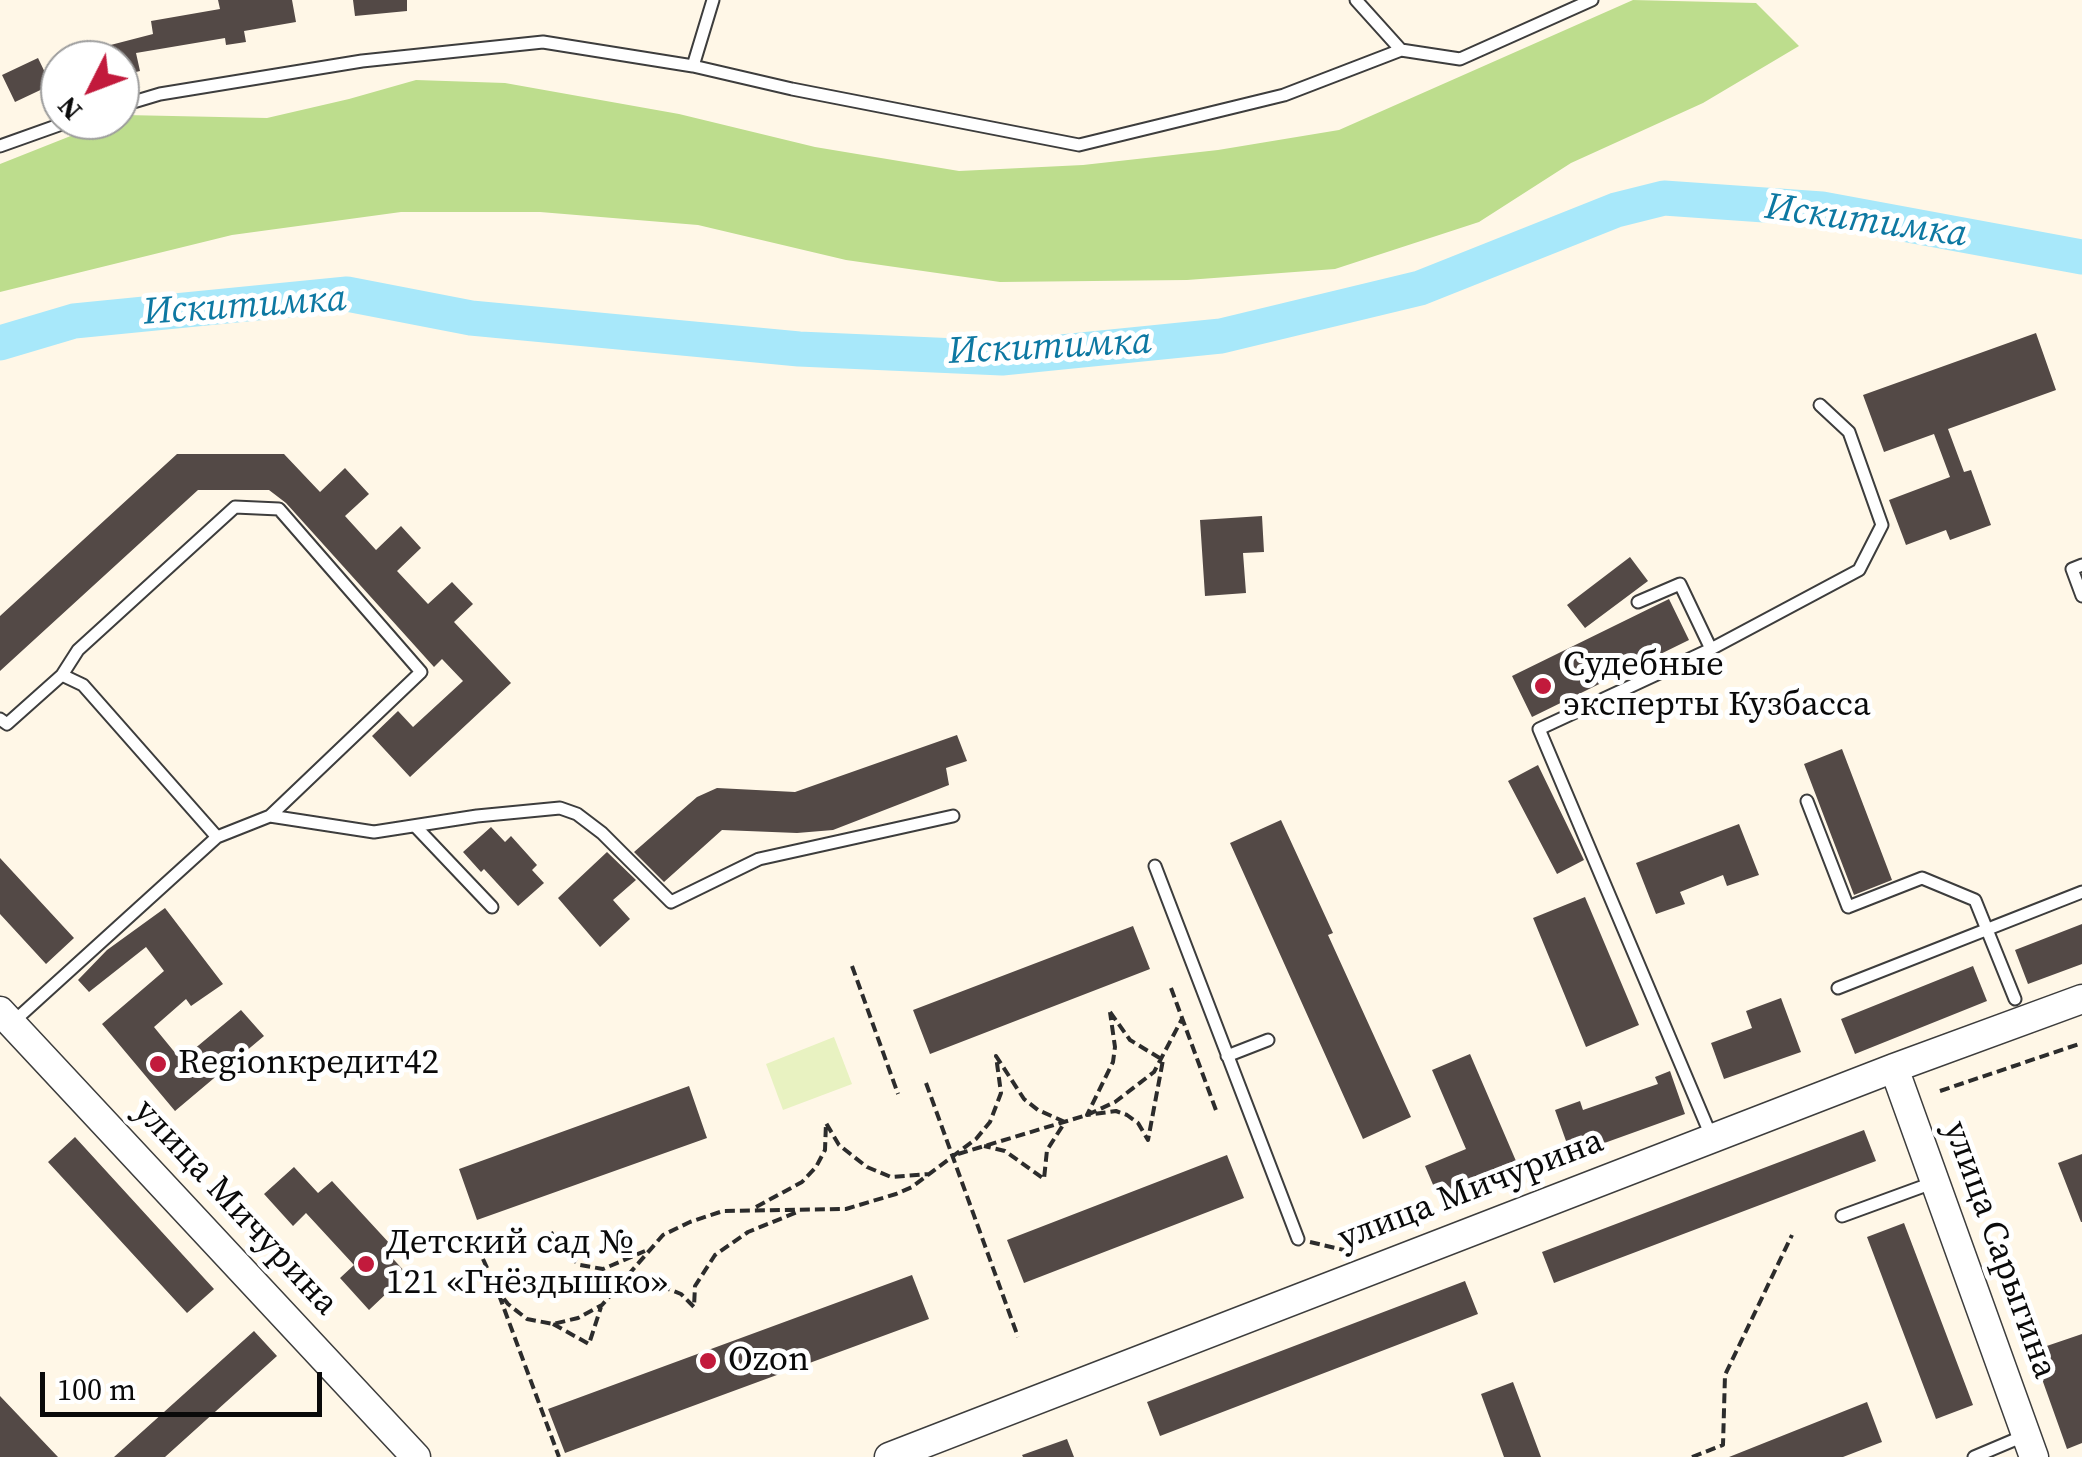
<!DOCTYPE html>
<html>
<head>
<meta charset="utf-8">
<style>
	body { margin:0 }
	#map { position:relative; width:2082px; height:1457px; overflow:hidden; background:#fff7e7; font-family:"Source Serif 4",serif }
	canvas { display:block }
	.north { position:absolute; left:40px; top:40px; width:100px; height:100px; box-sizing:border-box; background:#fff; border:2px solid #9d9d9d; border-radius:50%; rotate:228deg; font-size:28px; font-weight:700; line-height:40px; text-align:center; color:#0a0a0a }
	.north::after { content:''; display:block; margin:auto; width:35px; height:45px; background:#c21a3c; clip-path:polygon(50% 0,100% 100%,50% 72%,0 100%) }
	.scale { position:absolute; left:40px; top:1372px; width:282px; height:45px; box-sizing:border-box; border:5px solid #0a0a0a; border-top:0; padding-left:12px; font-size:30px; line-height:35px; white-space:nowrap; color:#0a0a0a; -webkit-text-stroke:8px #fff; paint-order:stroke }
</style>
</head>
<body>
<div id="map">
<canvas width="2082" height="1457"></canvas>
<div class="north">N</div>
<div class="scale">100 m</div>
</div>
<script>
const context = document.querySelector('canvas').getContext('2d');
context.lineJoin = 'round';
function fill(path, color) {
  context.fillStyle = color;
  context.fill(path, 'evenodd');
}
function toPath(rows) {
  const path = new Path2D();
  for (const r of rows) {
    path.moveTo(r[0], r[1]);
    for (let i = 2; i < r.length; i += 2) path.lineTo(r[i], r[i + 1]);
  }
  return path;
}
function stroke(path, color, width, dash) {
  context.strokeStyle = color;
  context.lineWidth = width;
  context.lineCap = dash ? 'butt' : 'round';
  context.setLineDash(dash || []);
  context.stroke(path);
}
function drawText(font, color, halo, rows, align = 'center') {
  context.font = font + ' "Source Serif 4",serif';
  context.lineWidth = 10;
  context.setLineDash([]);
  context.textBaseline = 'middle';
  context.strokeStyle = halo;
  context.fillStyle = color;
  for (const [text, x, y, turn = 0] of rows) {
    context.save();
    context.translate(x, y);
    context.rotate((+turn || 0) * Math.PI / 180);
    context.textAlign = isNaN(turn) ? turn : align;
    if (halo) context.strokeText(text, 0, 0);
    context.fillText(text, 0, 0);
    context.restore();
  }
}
fill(toPath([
	[1633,0,1756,3,1799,46,1703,103,1571,163,1479,222,1335,269,1187,280,1000,282,846,260,698,225,540,212,401,212,232,235,0,292,0,164,111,120,120,120,125,115,267,118,349,99,416,80,505,83,679,114,815,147,959,171,1083,165,1218,150,1339,130]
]), '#bddd8d');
fill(toPath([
	[834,1037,852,1084,783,1110,766,1064]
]), '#e8f2c1');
stroke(toPath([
	[0,343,74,321,347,294,471,318,799,349,1002,358,1221,336,1420,288,1616,210,1664,198,1822,209,2082,257]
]), '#a8e8fa', 35);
fill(toPath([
	[218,0,292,0,296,22,244,31,246,42,226,45,225,38,136,53,140,71,120,76,120,60,72,60,72,55,153,34,151,21,220,9],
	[353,0,407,0,407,11,355,16],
	[38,58,51,85,15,102,2,75],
	[2036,333,2056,390,1948,429,1964,472,1971,470,1991,525,1950,540,1946,530,1906,545,1889,500,1950,477,1934,434,1884,452,1863,395],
	[177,454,284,454,320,492,345,468,369,494,345,516,376,550,401,526,421,548,397,571,428,604,452,582,473,604,454,622,511,683,410,777,372,736,398,711,413,727,463,681,442,659,434,667,286,503,269,490,198,490,0,671,0,616],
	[1262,516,1264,552,1243,553,1246,593,1205,596,1200,520],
	[1630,557,1648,581,1585,628,1567,605],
	[1669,599,1689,640,1532,717,1512,676],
	[957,735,967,761,946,768,949,785,833,830,797,833,722,830,664,882,634,852,697,797,717,788,795,792],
	[1842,749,1892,880,1854,895,1804,764],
	[1538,765,1584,860,1557,874,1508,781],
	[1281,820,1333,933,1328,935,1411,1117,1363,1139,1230,843],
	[1739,824,1759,875,1727,886,1723,875,1680,892,1685,904,1656,914,1636,863],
	[491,827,505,842,511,836,537,865,532,870,544,883,518,906,484,869,481,872,463,852],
	[607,852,636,880,613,900,630,919,600,947,558,898],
	[0,858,74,938,46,964,0,914],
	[1585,897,1639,1025,1586,1047,1533,918],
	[165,908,223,984,191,1006,186,999,154,1027,181,1060,241,1010,264,1036,175,1111,102,1024,164,971,146,947,89,992,78,980,107,950],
	[2082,924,2082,964,2028,984,2015,950],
	[1133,926,1150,969,930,1054,913,1010],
	[1973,966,1987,1001,1855,1054,1841,1019],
	[1781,998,1801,1052,1724,1079,1711,1043,1752,1028,1746,1011],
	[1470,1054,1519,1168,1440,1201,1425,1166,1466,1149,1432,1070],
	[1670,1071,1685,1114,1571,1155,1555,1110,1580,1101,1583,1110,1658,1084,1655,1077],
	[689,1086,707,1138,477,1220,459,1169],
	[1864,1130,1876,1161,1554,1283,1542,1252],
	[75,1137,214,1289,187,1313,48,1162],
	[2082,1154,2082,1222,2081,1222,2058,1163],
	[1227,1155,1244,1198,1024,1283,1007,1240],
	[294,1167,318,1193,332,1181,391,1245,385,1250,407,1274,369,1310,340,1278,354,1265,306,1213,293,1226,264,1194],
	[1904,1223,1973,1405,1936,1419,1867,1237],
	[912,1275,929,1319,565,1453,548,1409],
	[1465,1281,1478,1314,1160,1436,1147,1402],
	[254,1331,277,1356,165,1457,114,1457],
	[2082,1334,2082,1443,2067,1449,2032,1351],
	[1513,1382,1541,1457,1504,1457,1481,1394],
	[0,1396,58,1457,0,1457],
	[1867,1402,1882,1442,1843,1457,1729,1457],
	[1067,1439,1074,1457,1023,1457,1022,1455]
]), '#534946');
const service = toPath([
	[1356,0,1401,50],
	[693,66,713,0],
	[120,106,160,94,362,61,543,42,693,66,792,89,1079,145,1284,95,1401,50,1460,59,1592,0],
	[0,146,73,120],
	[2082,565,2072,569,2082,596],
	[1638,602,1680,584,1711,649],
	[62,675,83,685,217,837],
	[0,719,7,724,62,675,78,650,235,507,279,509,421,672,270,816],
	[1807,801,1848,907,1922,878,1975,900,2015,999],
	[416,827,492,907],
	[1155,866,1298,1239],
	[1838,988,2082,892],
	[12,1023,217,837,270,816,374,832,477,816,560,808,577,814,602,833,671,902,759,859,953,816],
	[1227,1056,1268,1040],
	[1712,1138,1539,729,1711,649,1859,570,1882,525,1849,432,1820,405],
	[1842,1216,1935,1182],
	[1974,1457,2026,1435]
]);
const tertiary = toPath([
	[0,1011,416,1457],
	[1894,1068,2034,1457],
	[889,1457,1894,1068,2082,999]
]);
stroke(service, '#3d3d3d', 15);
stroke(tertiary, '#3d3d3d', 31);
stroke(toPath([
	[852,966,898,1094],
	[1171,988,1217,1113],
	[1110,1012,1130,1040,1163,1060,1148,1140,1138,1123,1127,1115,1116,1111,1087,1115,1113,1062,1115,1047,1110,1012],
	[926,1083,1018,1337],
	[1940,1091,2082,1043],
	[958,1154,1087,1115,1115,1102,1154,1072,1182,1019],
	[756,1207,802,1182,816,1167,825,1150,826,1123,839,1145,867,1167,891,1177,929,1174],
	[551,1232,564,1253,580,1265,603,1269,645,1251],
	[1310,1242,1344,1250],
	[483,1259,497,1290,508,1304,527,1319,553,1324,578,1318,602,1305,663,1235,690,1222,723,1211,846,1209,896,1194,912,1187,976,1139,990,1122,1001,1093,996,1056,1024,1099,1038,1110,1065,1122,1047,1150,1044,1179,1005,1151,984,1146],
	[616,1293,637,1287,666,1288,681,1294,694,1307,695,1286,715,1255,748,1232,800,1211],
	[499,1295,559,1457],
	[553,1324,589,1344,601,1307],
	[1692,1457,1723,1445,1725,1375,1792,1235]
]), '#2c2c2c', 4, [10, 5]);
stroke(service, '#fff', 11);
stroke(tertiary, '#fff', 28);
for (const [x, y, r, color] of [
	[1543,686,10,"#c21a3c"],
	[158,1064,10,"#c21a3c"],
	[366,1264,10,"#c21a3c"],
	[708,1361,10,"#c21a3c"]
]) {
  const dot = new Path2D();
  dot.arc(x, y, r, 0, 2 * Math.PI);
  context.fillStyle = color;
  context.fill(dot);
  stroke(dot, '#fff', 4);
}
drawText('35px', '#0a0a0a', '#fff', [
	["Судебные",1563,666],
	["эксперты Кузбасса",1563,706],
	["Regionкредит42",178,1064],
	["Детский сад №",386,1244],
	["121 «Гнёздышко»",386,1284],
	["Ozon",728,1361]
], 'left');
drawText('35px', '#0a0a0a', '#fff', [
	["улица Мичурина",1471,1191,-21],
	["улица Мичурина",235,1208,47],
	["улица Сарыгина",1999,1250,70]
]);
drawText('italic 38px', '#0d78a2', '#fff', [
	["Искитимка",1866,222,8],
	["Искитимка",245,307,-4],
	["Искитимка",1050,348,-3]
]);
</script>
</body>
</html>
